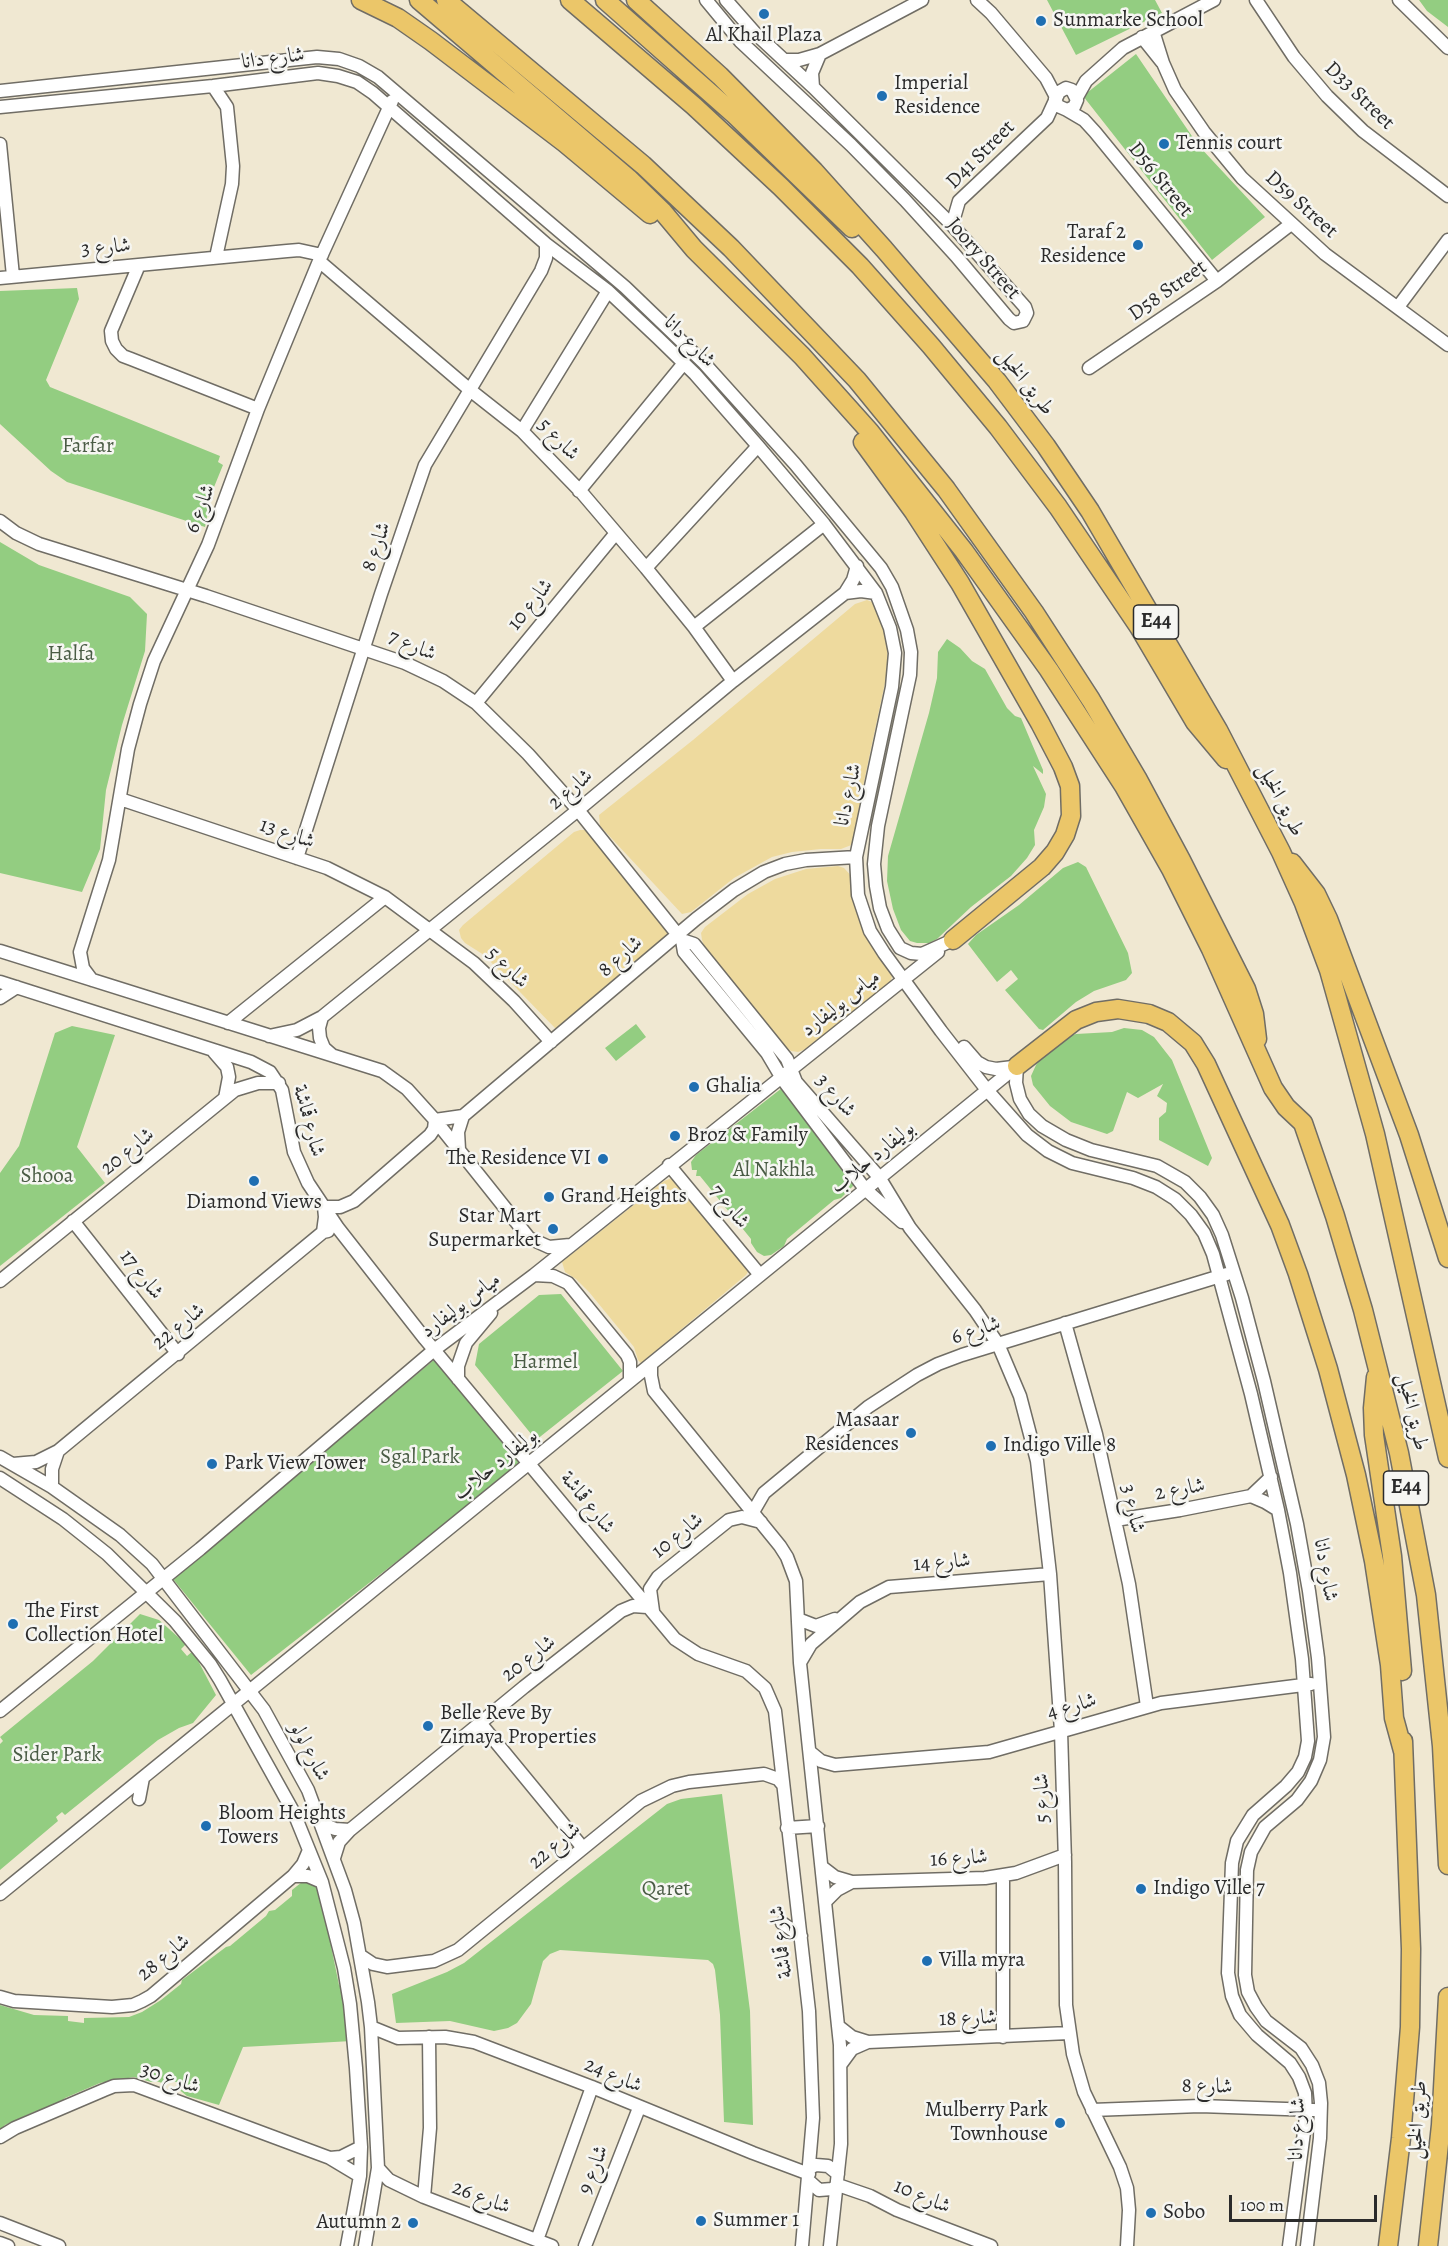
<!DOCTYPE html>
<html>
<head>
<meta charset="utf-8">
<style>
	body { margin:0 }
	#map { position:relative; width:1448px; height:2246px; overflow:hidden; background:#f0e8d2; font-family:Alegreya,serif }
	canvas { display:block }
	.scale { position:absolute; left:1229px; top:2195px; width:148px; height:27px; box-sizing:border-box; border:3px solid #2b2b2b; border-top:0; padding-left:8px; font-size:18px; line-height:21px; white-space:nowrap; color:#2b2b2b; -webkit-text-stroke:4px #f6f6f2; paint-order:stroke }
</style>
</head>
<body>
<div id="map">
<canvas width="1448" height="2246"></canvas>
<div class="scale">100 m</div>
</div>
<script>
const context = document.querySelector('canvas').getContext('2d');
context.lineJoin = 'round';
function fill(path, color) {
  context.fillStyle = color;
  context.fill(path, 'evenodd');
}
function toPath(rows) {
  const path = new Path2D();
  for (const r of rows) {
    path.moveTo(r[0], r[1]);
    for (let i = 2; i < r.length; i += 2) path.lineTo(r[i], r[i + 1]);
  }
  return path;
}
function stroke(path, color, width, dash) {
  context.strokeStyle = color;
  context.lineWidth = width;
  context.lineCap = dash ? 'butt' : 'round';
  context.setLineDash(dash || []);
  context.stroke(path);
}
function drawText(font, color, halo, rows, align = 'center') {
  context.font = font + ' Alegreya,Amiri,serif';
  context.lineWidth = 5;
  context.setLineDash([]);
  context.textBaseline = 'middle';
  context.strokeStyle = halo;
  context.fillStyle = color;
  for (const [text, x, y, turn = 0] of rows) {
    context.save();
    context.translate(x, y);
    context.rotate((+turn || 0) * Math.PI / 180);
    context.textAlign = isNaN(turn) ? turn : align;
    if (halo) context.strokeText(text, 0, 0);
    context.fillText(text, 0, 0);
    context.restore();
  }
}
fill(toPath([
	[1047,0,1155,0,1162,13,1076,55],
	[1419,0,1448,0,1448,27,1427,11],
	[1136,54,1198,145,1265,217,1212,260,1083,96],
	[77,288,79,299,46,380,50,387,220,456,218,462,223,465,212,492,205,527,67,482,51,471,0,424,0,291],
	[0,542,39,565,130,597,147,614,145,651,122,725,106,790,100,849,82,892,0,873],
	[947,639,960,648,972,661,985,669,1007,708,1015,716,1021,718,1043,770,1043,774,1033,766,1046,794,1044,807,1034,830,1035,845,1027,858,1011,876,971,907,937,939,929,943,917,943,910,941,901,930,893,909,887,881,888,856,929,713,937,678,938,652],
	[1078,862,1086,867,1128,953,1132,973,1126,980,1094,991,1076,1002,1043,1030,1039,1029,1005,990,1018,979,1011,970,997,982,968,944,976,935,1019,905,1063,868],
	[636,1024,646,1037,616,1061,605,1048],
	[72,1026,115,1035,77,1147,105,1183,0,1266,0,1173,19,1146,55,1033],
	[1124,1028,1142,1030,1154,1037,1172,1060,1212,1158,1208,1166,1159,1140,1159,1118,1166,1112,1167,1103,1157,1096,1163,1084,1138,1098,1127,1092,1113,1131,1107,1134,1071,1122,1050,1106,1033,1085,1031,1076,1036,1065,1044,1054,1065,1038,1076,1034,1112,1032],
	[782,1088,854,1180,854,1185,841,1198,834,1200,787,1239,784,1246,771,1255,764,1256,757,1252,751,1243,751,1239,700,1176,696,1176,697,1170,692,1170,691,1162,696,1155],
	[561,1294,623,1371,536,1440,475,1365,479,1344,539,1295],
	[435,1359,523,1463,251,1675,173,1579],
	[140,1614,159,1620,186,1644,181,1649,187,1656,193,1651,216,1695,193,1723,179,1728,158,1740,65,1815,62,1812,56,1817,58,1821,0,1870,0,1744,3,1741,0,1737,93,1661],
	[722,1794,750,2011,753,2125,724,2122,720,2015,715,1970,713,1964,708,1960,560,1950,550,1954,543,1961,531,2004,517,2023,508,2028,494,2031,450,2021,396,2023,392,1994,447,1972,464,1963,667,1804,681,1799],
	[309,1880,318,1882,337,1939,331,1946,339,1985,344,1987,352,2041,243,2047,219,2105,187,2096,177,2088,179,2083,167,2079,165,2084,156,2081,151,2082,134,2077,100,2083,65,2098,60,2104,44,2111,36,2111,5,2125,0,2130,0,2005,34,2015,68,2016,68,2021,84,2023,84,2018,129,2017,142,2012,161,2000,181,1984,182,1980,226,1947,230,1946,266,1916,269,1911,275,1910,292,1896,292,1890,302,1882]
]), '#93cd81');
fill(toPath([
	[867,600,872,602,878,611,884,625,888,648,886,678,861,796,857,838,854,844,841,849,821,849,792,852,772,857,734,878,691,912,682,914,600,826,599,815,693,740,855,604],
	[580,830,587,830,656,915,667,933,668,940,563,1031,555,1028,484,955,465,943,461,938,459,930,463,925,574,832],
	[838,866,844,868,854,879,889,967,892,976,890,984,884,992,806,1049,798,1052,791,1051,785,1046,705,948,702,940,701,933,705,927,748,894,775,879,806,869],
	[672,1178,749,1270,746,1275,641,1363,638,1360,634,1347,589,1292,576,1279,565,1272,562,1262,664,1181]
]), '#eeda9e');
const minor = toPath([
	[706,0,740,41,851,145,905,200,956,256,1009,319,1014,323,1023,321,1027,313,1025,307,952,225,813,87,755,33,726,0],
	[977,0,991,13,1046,78,1056,97],
	[1256,0,1294,57,1327,96,1363,131,1448,196],
	[1399,0,1448,48],
	[1153,31,1163,63,1175,90,1204,132,1242,178,1325,254,1448,345],
	[1142,37,1162,62],
	[784,60,799,60,820,54,922,0],
	[213,86,227,107,233,166,232,184,216,257],
	[813,87,812,73,820,54],
	[0,91,317,57,339,59,359,66,378,77,625,287,704,363,795,464,881,568,892,587,907,630,911,652,910,675,878,826,874,864,876,886,880,908,888,929,900,948,911,953,922,954,953,940],
	[1077,97,1086,81,1123,48,1214,0],
	[0,107,213,86,318,73,338,76,357,82,373,93,546,244,608,291,658,338,695,374,758,446,824,524,876,593,890,628,895,653,892,687,856,857,858,895,870,931,884,953,941,1031,987,1090,1027,1135,1048,1151,1072,1163,1133,1178,1156,1187,1175,1199,1191,1215,1204,1233,1213,1254,1251,1394,1278,1510,1290,1573,1302,1659,1308,1741,1305,1757,1298,1772,1286,1786,1253,1815,1237,1841,1232,1863,1228,1973,1232,1996,1240,2015,1257,2035,1290,2063,1299,2077,1305,2093,1306,2117,1289,2246],
	[1067,110,1084,120,1095,132,1217,281],
	[0,144,13,276],
	[952,225,959,201,1047,118,1059,92,1066,88,1072,90,1077,100,1074,107,1067,110,1058,106,1055,99],
	[319,261,470,390,522,431,582,493,646,568,694,627,733,681],
	[139,265,111,331,112,341,116,349,123,356,131,359,258,409],
	[0,278,287,251,299,250,322,255],
	[1398,307,1448,240],
	[1089,368,1217,281,1291,224],
	[522,431,608,291],
	[579,491,684,363],
	[0,521,16,533,39,544,206,596,405,663,443,681,476,703,528,754,578,810,682,940,684,952,767,1053,783,1080,865,1189,902,1222],
	[646,568,758,446],
	[845,593,861,591,876,593],
	[694,627,824,524],
	[476,703,616,533],
	[120,799,327,868,385,897,474,963,514,1001,551,1042],
	[297,858,381,594,425,465,541,271,546,258,546,244],
	[682,940,694,944,787,1059,796,1082,879,1177,910,1228,975,1310,998,1344,1020,1396,1037,1461,1050,1574,1061,1731,1065,1862,1066,2005,1073,2054,1084,2092,1120,2167,1127,2188,1129,2210,1127,2246],
	[0,951,382,1071,407,1089,435,1120,529,1238,549,1247,570,1245],
	[92,980,83,968,80,952,109,860,128,749,140,704,154,661,208,545,258,409,319,261,392,101],
	[0,982,251,1062,270,1072,282,1090,294,1152,308,1183,338,1228,425,1339,675,1639,698,1654,746,1671,765,1688,775,1711,809,2011,813,2118,802,2246],
	[0,998,17,987],
	[322,1017,319,1028,320,1038,324,1048,332,1055],
	[228,1023,385,897],
	[269,1036,297,1030,322,1017,578,810,733,681,845,593,853,580,857,566],
	[964,1047,977,1062,986,1067,996,1069,1013,1067],
	[214,1052,227,1067,229,1077,225,1098],
	[1017,1066,1016,1083,1020,1099,1029,1114,1042,1126,1066,1140,1091,1150,1157,1166,1185,1182,1200,1197,1213,1215,1222,1235,1242,1298,1264,1381,1297,1524,1309,1591,1318,1658,1324,1737,1320,1760,1311,1781,1297,1800,1265,1827,1251,1852,1247,1870,1245,1975,1248,1992,1256,2007,1266,2021,1301,2048,1312,2065,1319,2083,1321,2103,1320,2138,1307,2246],
	[459,1149,458,1132,463,1116],
	[669,1165,760,1275],
	[73,1221,178,1354],
	[323,1232,325,1217,324,1207,340,1207,354,1201,430,1135,434,1129,435,1120,463,1116,696,919,734,890,764,872,785,864,806,860,856,857],
	[534,1275,553,1276,568,1283,627,1355,630,1362,630,1381],
	[0,1281,235,1090,258,1083,279,1083],
	[1065,1323,1096,1434,1129,1584,1147,1706],
	[651,1364,651,1376,654,1391,780,1546,787,1557,796,1581,800,1663,840,2045,841,2144,830,2246],
	[458,1379,458,1366,466,1343,491,1313],
	[0,1457,52,1487,120,1535,152,1564,264,1710,308,1790,345,1890,354,1923,368,2002,371,2027,378,2168,365,2246],
	[13,1464,36,1462,58,1451,323,1232,328,1231],
	[0,1478,63,1519,107,1554,175,1621,210,1664,220,1680,294,1813,322,1882,344,1968,350,2004,356,2068,361,2147,360,2176,347,2246],
	[52,1487,52,1469,58,1451],
	[1251,1496,1265,1502,1278,1510],
	[753,1512,764,1493,868,1407,917,1375,938,1364,962,1355,1227,1274],
	[1115,1520,1180,1510,1251,1496,1271,1477],
	[653,1611,650,1589,658,1577,729,1520,742,1517,761,1522],
	[798,1619,816,1626,835,1619],
	[801,1661,811,1644,860,1602,889,1587,1050,1574],
	[0,1711,200,1549,434,1350,534,1275,938,952],
	[481,1724,583,1848],
	[810,1752,821,1761,835,1765,989,1752,1161,1703,1311,1684],
	[139,1799,143,1778],
	[321,1823,335,1829,350,1830],
	[787,1828,818,1826],
	[334,1858,339,1842,350,1830,524,1687,621,1611,633,1606,647,1607],
	[822,1867,835,1877,852,1882,985,1878,1016,1873,1065,1855],
	[293,1876,308,1876,322,1882],
	[1003,1876,1003,2037],
	[0,1894,1017,1066],
	[825,1902,837,1890,852,1882],
	[782,1923,801,1936],
	[361,1956,373,1964,387,1967,434,1961,458,1950,641,1801,672,1786,689,1782,764,1774,778,1779,783,1785],
	[0,1997,14,2001,112,2007,133,2005,142,2001,151,1996,293,1876,303,1864,309,1850],
	[838,2026,852,2037,868,2042,1069,2033],
	[371,2027,398,2038,445,2037,474,2042,592,2087,753,2153,809,2174],
	[841,2064,852,2049,868,2042],
	[1092,2110,1200,2106,1314,2110],
	[0,2137,15,2128,104,2090,114,2086,134,2085,330,2158,360,2176],
	[330,2158,341,2157,361,2147],
	[378,2168,389,2180,424,2197,552,2246],
	[810,2168,816,2165,828,2166,838,2174],
	[809,2181,819,2190,832,2189,838,2185,870,2196,897,2210,991,2246],
	[424,2197,430,2128,429,2037],
	[0,2223,59,2246],
	[537,2240,592,2087],
	[0,2243,8,2246],
	[585,2246,639,2108]
]);
const highway = toPath([
	[361,0,398,18,431,41,565,143,650,214],
	[419,0,628,178,663,212,694,249,802,356,870,432,964,551,1049,670,1124,786,1171,869,1211,949,1273,1088,1286,1107,1303,1123,1335,1216,1363,1310,1399,1453,1426,1595,1442,1746,1448,1865],
	[446,0,643,165,731,248,857,380,946,489,1034,612,1091,700,1137,778,1181,860,1246,989,1254,1014,1257,1039],
	[570,0,694,106,781,187,860,266,931,346,998,427,1058,507,1139,627,1195,722,1226,759],
	[605,0,735,115,852,228],
	[636,0,720,76,814,171,884,249,997,381,1046,446,1090,511,1218,730,1281,852,1304,903,1329,970,1375,1134,1448,1458],
	[863,442,914,512,960,583,1040,723,1063,767,1070,786,1071,816,1065,835,1055,852,1042,867,953,940],
	[1292,863,1316,894,1328,919,1409,1135,1448,1258],
	[1017,1066,1076,1020,1096,1012,1118,1009,1149,1014,1168,1022,1193,1043,1206,1064,1280,1225,1298,1274,1328,1369,1356,1475,1374,1561,1390,1665,1394,1718,1403,1751],
	[1376,1377,1373,1408,1374,1435,1392,1556,1402,1671],
	[1388,2246,1401,2138,1410,2027,1411,1949,1403,1741],
	[1428,2246,1441,2125,1448,1997]
]);
stroke(minor, '#706d65', 15);
stroke(highway, '#706d65', 21);
stroke(minor, '#fff', 12);
stroke(highway, '#ebc669', 18);
for (const [x, y, r, color] of [
	[764,14,6,"#1f6fb2"],
	[1041,21,6,"#1f6fb2"],
	[882,96,6,"#1f6fb2"],
	[1164,144,6,"#1f6fb2"],
	[1138,245,6,"#1f6fb2"],
	[694,1087,6,"#1f6fb2"],
	[675,1136,6,"#1f6fb2"],
	[603,1159,6,"#1f6fb2"],
	[254,1181,6,"#1f6fb2"],
	[549,1197,6,"#1f6fb2"],
	[553,1229,6,"#1f6fb2"],
	[911,1433,6,"#1f6fb2"],
	[991,1446,6,"#1f6fb2"],
	[212,1464,6,"#1f6fb2"],
	[13,1624,6,"#1f6fb2"],
	[428,1726,6,"#1f6fb2"],
	[206,1826,6,"#1f6fb2"],
	[1141,1889,6,"#1f6fb2"],
	[927,1961,6,"#1f6fb2"],
	[1060,2123,6,"#1f6fb2"],
	[1151,2213,6,"#1f6fb2"],
	[701,2221,6,"#1f6fb2"],
	[413,2223,6,"#1f6fb2"]
]) {
  const dot = new Path2D();
  dot.arc(x, y, r, 0, 2 * Math.PI);
  context.fillStyle = color;
  context.fill(dot);
  stroke(dot, '#f6f6f2', 2);
}
for (const [x, y, w] of [
	[1156,622,45],
	[1406,1488,45]
]) {
  const box = new Path2D();
  box.roundRect(x - w / 2, y - 17, w, 34, 4.5);
  context.fillStyle = '#f6f6f2';
  context.fill(box);
  stroke(box, '#2b2b2b', 1.5);
}
drawText('bold 20px', '#2b2b2b', null, [
	["E44",1156,622],
	["E44",1406,1488]
]);
drawText('21px', '#2b2b2b', '#f6f6f2', [
	["Sunmarke School",1053,21],
	["Al Khail Plaza",764,36,"center"],
	["Imperial",894,84],
	["Residence",894,108],
	["Tennis court",1176,144],
	["Taraf 2",1126,233,"right"],
	["Residence",1126,257,"right"],
	["Ghalia",706,1087],
	["Broz & Family",687,1136],
	["The Residence VI",591,1159,"right"],
	["Grand Heights",561,1197],
	["Diamond Views",254,1203,"center"],
	["Star Mart",541,1217,"right"],
	["Supermarket",541,1241,"right"],
	["Masaar",899,1421,"right"],
	["Residences",899,1445,"right"],
	["Indigo Ville 8",1003,1446],
	["Park View Tower",224,1464],
	["The First",25,1612],
	["Collection Hotel",25,1636],
	["Belle Reve By",440,1714],
	["Zimaya Properties",440,1738],
	["Bloom Heights",218,1814],
	["Towers",218,1838],
	["Indigo Ville 7",1153,1889],
	["Villa myra",939,1961],
	["Mulberry Park",1048,2111,"right"],
	["Townhouse",1048,2135,"right"],
	["Sobo",1163,2213],
	["Summer 1",713,2221],
	["Autumn 2",401,2223,"right"]
], 'left');
drawText('21px', '#2b2b2b', '#f6f6f2', [
	["شارع دانا",273,59,-7],
	["D33 Street",1359,96,44],
	["D41 Street",981,155,-45],
	["D56 Street",1160,180,51],
	["D59 Street",1301,205,42],
	["شارع 3",106,248,-5],
	["Joory Street",983,259,49],
	["D58 Street",1168,291,-35],
	["شارع دانا",689,342,45],
	["طريق الخيل",1025,382,52],
	["شارع 5",558,440,46],
	["شارع 6",201,509,-69],
	["شارع 8",377,547,-71],
	["شارع 10",531,605,-51],
	["شارع 7",412,646,23],
	["شارع 2",571,790,-40],
	["شارع دانا",849,795,-78],
	["طريق الخيل",1280,800,63],
	["شارع 13",287,834,19],
	["شارع 8",621,957,-41],
	["شارع 5",507,968,44],
	["مياس بوليفارد",841,1004,-38],
	["شارع 3",835,1096,49],
	["شارع قماشة",308,1121,75],
	["شارع 20",128,1152,-39],
	["بوليفارد حلاب",873,1158,-39],
	["شارع 7",729,1207,51],
	["شارع 17",141,1275,52],
	["مياس بوليفارد",461,1306,-37],
	["شارع 22",179,1327,-39],
	["شارع 6",976,1331,-18],
	["طريق الخيل",1412,1412,77],
	["بوليفارد حلاب",496,1465,-39],
	["شارع 2",1180,1490,-10],
	["شارع قماشة",587,1503,51],
	["شارع 3",1132,1509,77],
	["شارع 10",678,1536,-39],
	["شارع 14",942,1563,-4],
	["شارع دانا",1325,1570,80],
	["شارع 20",529,1659,-38],
	["شارع 4",1072,1707,-16],
	["شارع لولو",309,1752,63],
	["شارع 5",1043,1798,-92],
	["شارع 22",555,1846,-40],
	["شارع 16",959,1859,-3],
	["شارع قماشة",782,1942,-97],
	["شارع 28",164,1958,-39],
	["شارع 18",968,2019,-2],
	["شارع 24",613,2076,23],
	["شارع 30",170,2079,18],
	["شارع 8",1207,2087,1],
	["طريق الخيل",1418,2120,-86],
	["شارع دانا",1298,2129,-88],
	["شارع 9",594,2170,-69],
	["شارع 10",922,2197,23],
	["شارع 26",481,2198,21]
]);
drawText('21px', '#4a5c45', '#f6f6f2', [
	["Farfar",88,447],
	["Halfa",71,655],
	["Al Nakhla",774,1171],
	["Shooa",47,1177],
	["Harmel",545,1363],
	["Sgal Park",420,1458],
	["Sider Park",57,1756],
	["Qaret",666,1890]
]);
</script>
</body>
</html>
